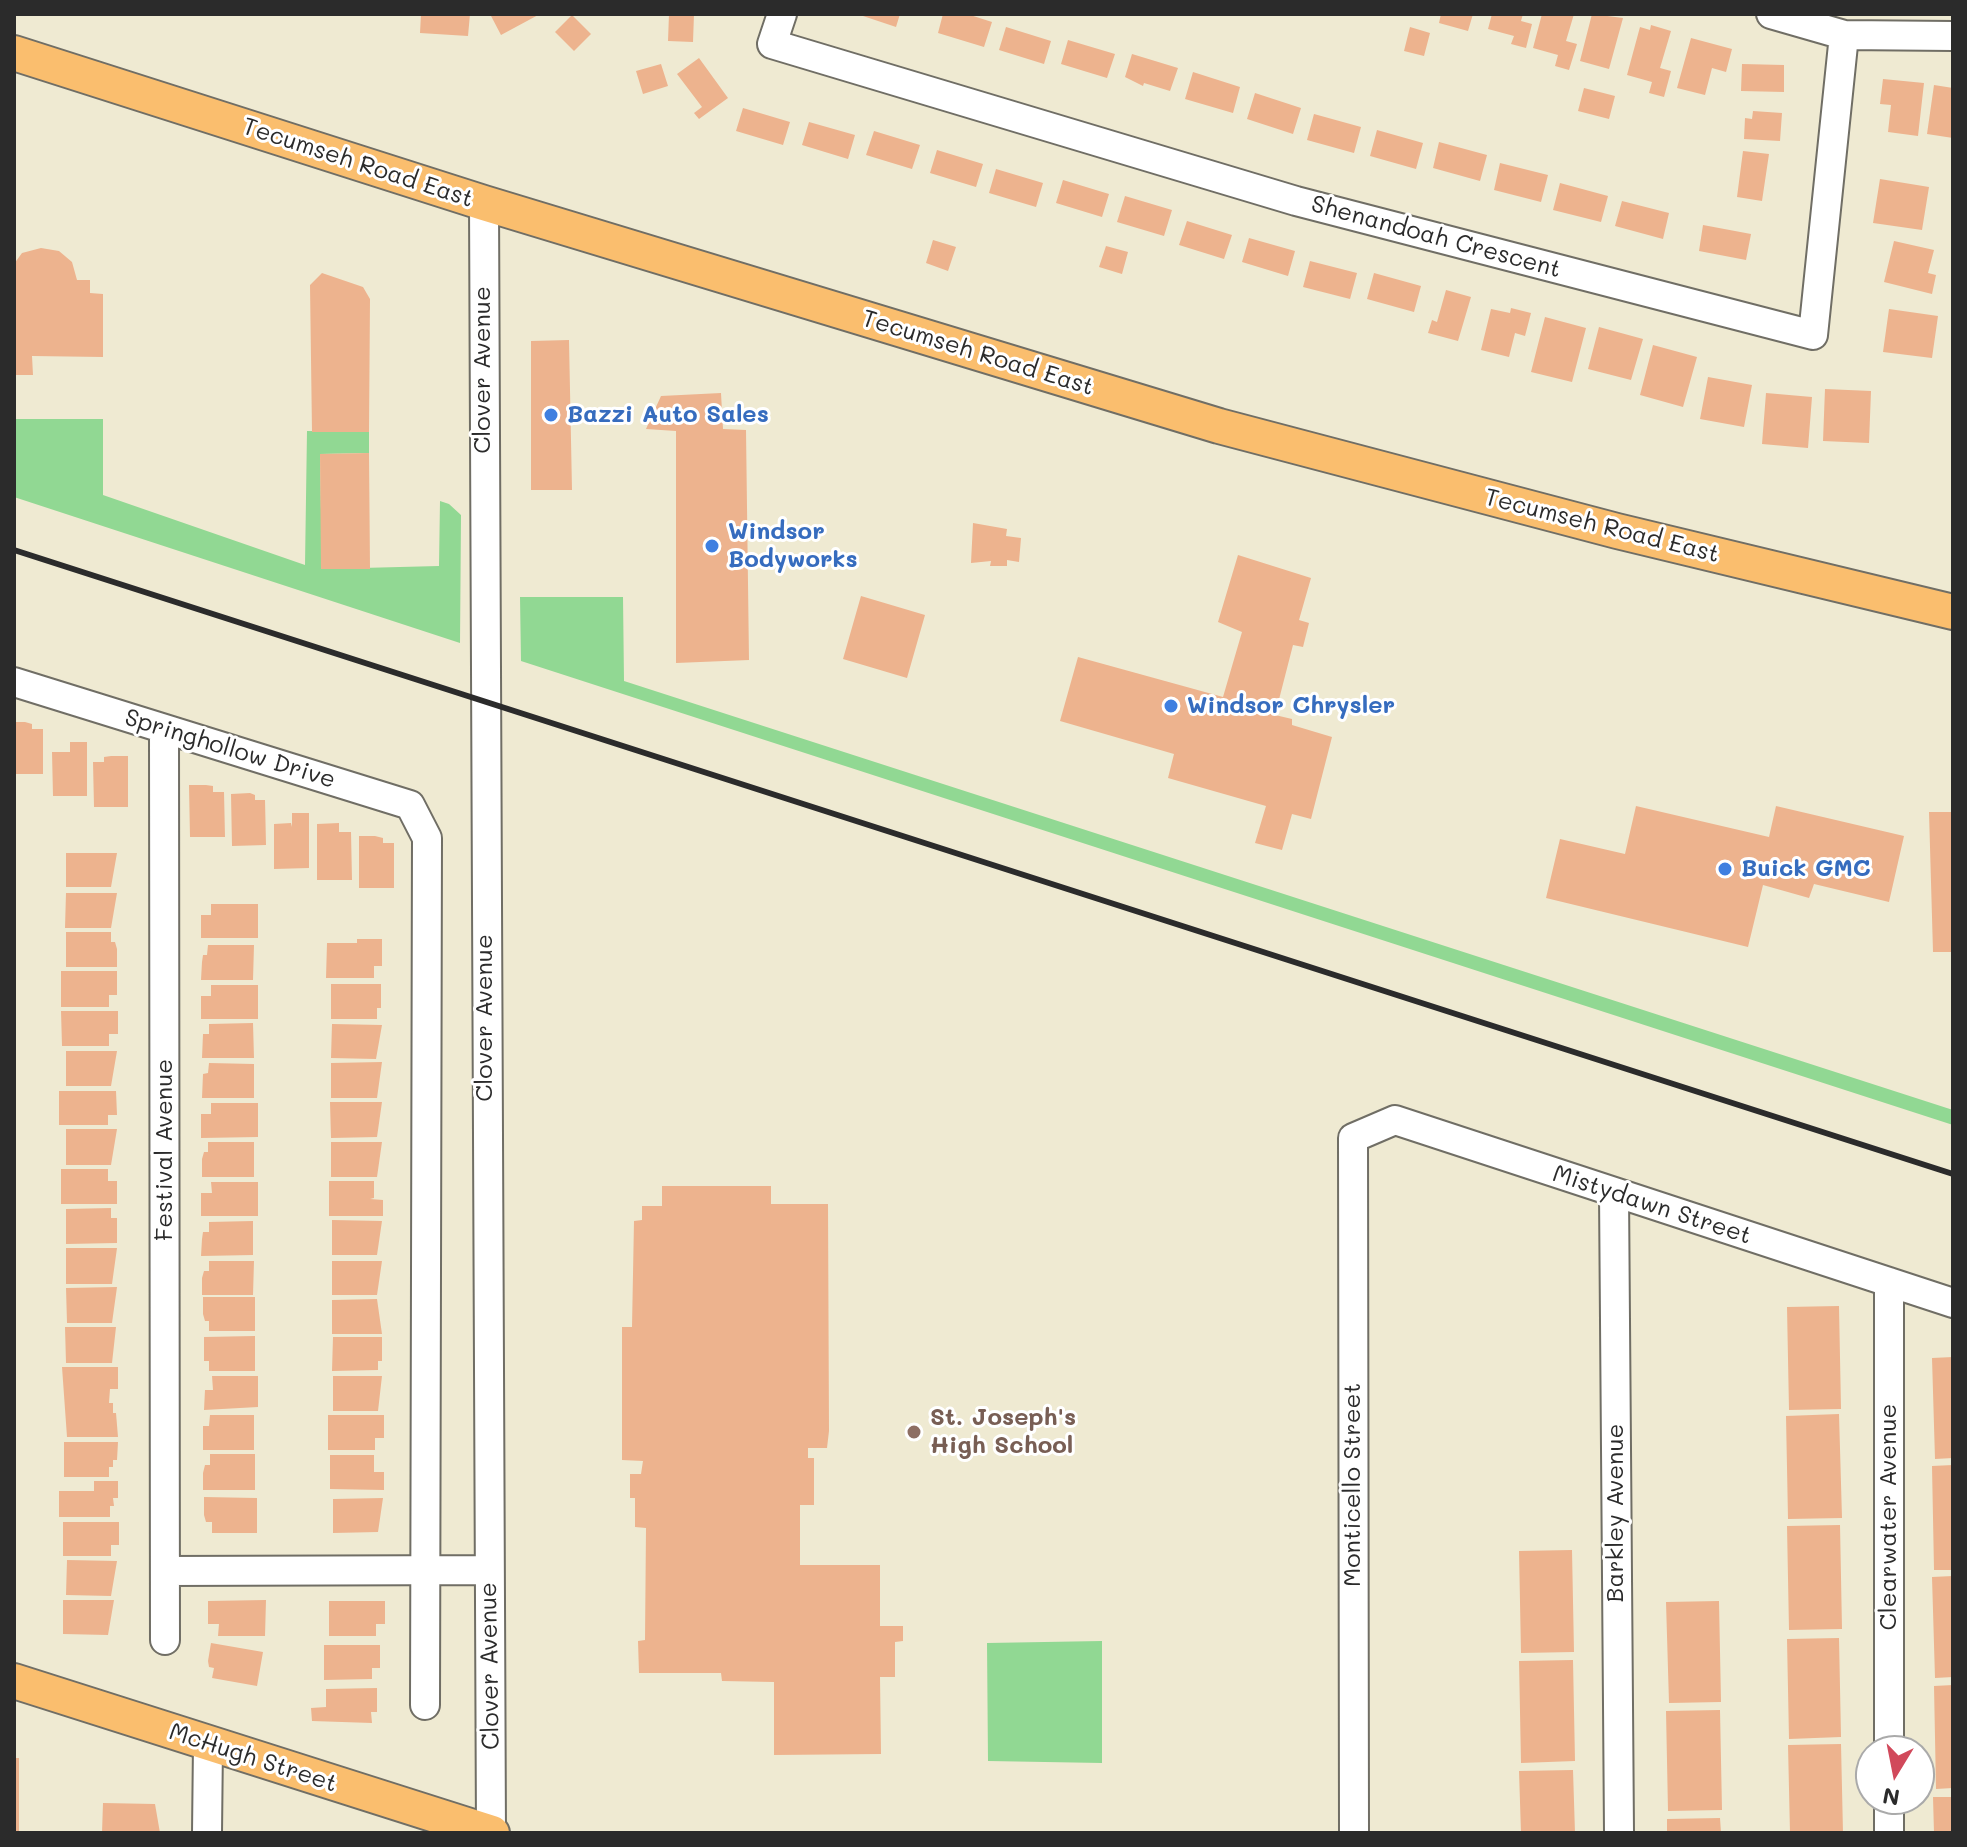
<!DOCTYPE html>
<html>
<head>
<meta charset="utf-8">
<style>
	body { margin:0 }
	#map { position:relative; width:1967px; height:1847px; overflow:hidden; background:#efead2; font-family:Mali,sans-serif }
	canvas { display:block }
	.frame { position:absolute; inset:0; border:16px solid #2b2b2b; pointer-events:none }
	.north { position:absolute; left:1855px; top:1735px; width:80px; height:80px; box-sizing:border-box; background:#fff; border:2px solid #aaa; border-radius:50%; rotate:190deg; font-size:22px; font-weight:700; line-height:32px; text-align:center; color:#2b2b2b }
	.north::after { content:''; display:block; margin:auto; width:28px; height:36px; background:#d1495b; clip-path:polygon(50% 0,100% 100%,50% 72%,0 100%) }
</style>
</head>
<body>
<div id="map">
<canvas width="1967" height="1847"></canvas>
<div class="frame"></div>
<div class="north">N</div>
</div>
<script>
const context = document.querySelector('canvas').getContext('2d');
context.lineJoin = 'round';
function fill(path, color) {
  context.fillStyle = color;
  context.fill(path, 'evenodd');
}
function toPath(rows) {
  const path = new Path2D();
  for (const r of rows) {
    path.moveTo(r[0], r[1]);
    for (let i = 2; i < r.length; i += 2) path.lineTo(r[i], r[i + 1]);
  }
  return path;
}
function stroke(path, color, width, dash) {
  context.strokeStyle = color;
  context.lineWidth = width;
  context.lineCap = dash ? 'butt' : 'round';
  context.setLineDash(dash || []);
  context.stroke(path);
}
function drawText(font, color, halo, rows, align = 'center') {
  context.font = font + ' Mali,sans-serif';
  context.lineWidth = 6;
  context.setLineDash([]);
  context.textBaseline = 'middle';
  context.strokeStyle = halo;
  context.fillStyle = color;
  for (const [text, x, y, turn = 0] of rows) {
    context.save();
    context.translate(x, y);
    context.rotate((+turn || 0) * Math.PI / 180);
    context.textAlign = isNaN(turn) ? turn : align;
    if (halo) context.strokeText(text, 0, 0);
    context.fillText(text, 0, 0);
    context.restore();
  }
}
fill(toPath([
	[14,419,103,419,103,495,305,565,307,431,369,432,369,453,320,454,322,569,439,566,440,501,449,504,461,515,460,643,14,497],
	[520,597,623,597,624,681,1953,1110,1953,1125,521,661],
	[1102,1641,1102,1763,988,1761,987,1643]
]), '#91d893');
fill(toPath([
	[421,14,470,14,468,36,420,33],
	[490,14,540,14,501,35],
	[669,14,694,14,693,42,668,41],
	[857,14,900,14,896,27],
	[943,14,967,14,992,22,984,47,938,33],
	[1441,14,1473,14,1468,31,1439,23],
	[1492,14,1523,14,1521,21,1532,24,1526,48,1511,44,1514,36,1488,29],
	[1542,14,1574,14,1566,41,1577,44,1569,70,1555,66,1558,55,1533,48],
	[1592,14,1623,18,1609,69,1580,61],
	[572,15,591,34,574,51,555,32],
	[1651,25,1671,31,1660,68,1671,71,1664,97,1649,93,1652,82,1627,75,1640,27,1650,30],
	[1006,27,1051,41,1044,64,999,50],
	[1410,27,1430,33,1424,56,1404,51],
	[1691,38,1732,49,1726,72,1712,68,1705,95,1677,88],
	[1068,40,1115,54,1107,78,1061,64],
	[1132,54,1178,68,1170,91,1144,83,1143,86,1125,77],
	[699,58,728,98,699,119,694,113,702,107,677,74],
	[661,64,668,86,643,94,636,71],
	[1742,64,1784,65,1784,92,1741,91],
	[1193,72,1240,87,1233,113,1185,99],
	[1883,79,1924,83,1918,136,1888,132,1891,105,1880,104],
	[1934,85,1953,88,1953,138,1927,134],
	[1584,88,1615,96,1609,119,1578,111],
	[1255,93,1301,108,1293,134,1247,119],
	[743,108,790,122,783,145,736,131],
	[1753,111,1782,113,1780,141,1744,139,1745,118,1752,119],
	[1314,114,1361,127,1354,153,1307,140],
	[809,122,855,135,848,159,802,145],
	[1377,130,1423,143,1416,169,1370,156],
	[874,131,920,145,912,169,866,155],
	[1439,142,1487,155,1480,181,1433,168],
	[937,150,983,164,976,187,930,173],
	[1743,151,1769,154,1762,201,1737,197],
	[1500,163,1548,175,1541,202,1494,190],
	[996,169,1043,183,1036,207,989,193],
	[1880,179,1929,187,1922,230,1873,223],
	[1063,180,1109,194,1102,217,1056,203],
	[1560,183,1608,196,1601,222,1553,210],
	[1125,196,1172,210,1164,236,1117,222],
	[1622,201,1669,213,1663,239,1615,226],
	[1187,221,1232,235,1224,259,1179,245],
	[1703,225,1751,234,1746,260,1699,251],
	[1249,238,1295,251,1288,276,1242,262],
	[933,240,956,247,948,271,926,263],
	[1894,241,1934,250,1928,273,1936,275,1932,294,1884,282],
	[1106,246,1128,252,1122,274,1099,267],
	[41,248,59,251,72,262,77,280,90,280,90,293,103,294,103,357,32,356,33,375,14,375,14,264,22,253],
	[1310,261,1357,273,1350,299,1303,287],
	[322,273,363,287,370,299,369,432,312,432,310,285],
	[1374,273,1421,286,1414,312,1367,299],
	[1446,290,1471,297,1458,341,1428,333,1432,320,1437,322],
	[1511,308,1531,313,1525,336,1515,333,1509,357,1481,350,1491,309,1510,313],
	[1889,309,1938,316,1932,358,1883,352],
	[1545,317,1586,328,1572,382,1531,372],
	[1599,327,1643,339,1631,380,1588,369],
	[569,340,572,490,531,490,531,341],
	[1653,345,1697,357,1683,407,1640,395],
	[1708,377,1752,385,1744,427,1700,419],
	[1825,389,1871,391,1869,443,1823,441],
	[721,393,723,429,746,430,749,660,676,663,676,431,646,429,661,396],
	[1766,393,1812,397,1808,448,1762,444],
	[369,453,370,569,321,569,320,454],
	[973,523,1007,529,1006,536,1021,538,1019,562,1007,560,1007,566,990,566,991,561,971,563],
	[1238,555,1311,578,1299,620,1309,623,1303,647,1293,645,1275,715,1292,719,1292,725,1332,737,1311,819,1292,814,1282,850,1255,843,1266,806,1168,778,1174,754,1060,721,1078,657,1223,697,1242,632,1218,622],
	[861,596,925,615,907,678,843,659],
	[14,722,25,722,32,724,32,729,43,729,43,774,14,774],
	[70,742,87,742,87,796,53,796,52,752,70,752],
	[111,756,128,756,128,807,94,807,93,762,104,762,104,757],
	[189,785,206,785,213,786,213,792,224,792,225,837,190,837],
	[250,793,255,795,255,800,265,800,266,845,232,846,231,794],
	[1636,806,1769,837,1776,806,1904,836,1889,902,1814,884,1809,898,1763,885,1748,947,1546,898,1560,839,1625,854],
	[1929,812,1953,812,1953,952,1933,952],
	[292,813,309,813,309,868,274,869,274,824,291,823,292,827],
	[339,823,339,832,351,832,352,880,317,880,317,824],
	[359,836,375,836,383,838,383,843,394,843,394,888,359,888],
	[66,853,117,853,111,887,66,887],
	[66,893,117,893,111,928,65,928],
	[211,904,258,904,258,938,201,938,201,915,211,915],
	[66,932,111,932,111,942,115,942,117,949,117,967,66,967],
	[357,939,382,939,382,966,374,966,374,978,326,978,327,943,357,943],
	[208,945,254,945,253,980,201,980,202,962,203,955,207,955],
	[61,971,117,971,117,995,109,995,109,1007,61,1007],
	[331,984,381,984,381,1008,377,1008,377,1019,331,1019],
	[211,985,258,985,258,1019,201,1019,201,996,211,996],
	[61,1011,118,1011,118,1034,109,1034,109,1046,62,1046],
	[253,1023,254,1058,202,1058,203,1034,209,1034,209,1024],
	[332,1024,382,1025,376,1059,331,1058],
	[66,1051,117,1051,111,1086,66,1086],
	[382,1062,377,1098,331,1098,331,1063],
	[209,1063,254,1064,254,1098,202,1098,203,1074,208,1073],
	[59,1091,116,1091,117,1115,108,1115,108,1125,59,1125],
	[330,1102,382,1102,377,1137,331,1138],
	[211,1103,258,1103,258,1137,201,1138,201,1114,211,1114],
	[66,1129,117,1129,111,1165,66,1165],
	[208,1142,254,1142,254,1177,202,1177,202,1159,204,1152,208,1152],
	[331,1142,382,1142,377,1177,331,1177],
	[61,1169,108,1169,108,1181,117,1181,117,1204,61,1204],
	[329,1181,374,1181,374,1198,370,1199,383,1200,383,1216,329,1216],
	[211,1182,258,1182,258,1216,201,1216,201,1193,212,1193],
	[662,1186,771,1186,771,1204,828,1204,829,1431,827,1448,808,1448,808,1458,814,1458,814,1505,800,1505,800,1565,880,1565,880,1626,903,1626,903,1641,895,1642,895,1677,880,1677,881,1754,774,1755,774,1682,722,1681,721,1673,639,1673,638,1641,645,1640,646,1528,635,1527,635,1498,630,1498,630,1474,641,1474,643,1461,622,1460,622,1327,632,1327,634,1221,642,1220,642,1206,662,1206],
	[111,1208,111,1218,117,1218,117,1243,66,1244,66,1209],
	[332,1220,382,1221,377,1255,332,1255],
	[253,1221,253,1255,201,1256,202,1239,203,1232,209,1232,209,1222],
	[66,1248,117,1248,112,1284,66,1284],
	[209,1261,254,1261,253,1295,202,1295,202,1278,204,1271,209,1271],
	[332,1261,382,1261,377,1295,332,1295],
	[117,1287,112,1323,67,1323,66,1288],
	[203,1297,255,1297,255,1331,209,1331,209,1321,205,1321,203,1314],
	[377,1299,382,1334,332,1334,332,1300],
	[1839,1306,1841,1409,1789,1410,1787,1307],
	[65,1327,116,1327,112,1363,66,1363],
	[255,1336,255,1371,209,1371,209,1361,204,1361,204,1337],
	[333,1337,382,1337,382,1361,378,1361,378,1370,332,1371],
	[1953,1357,1953,1458,1935,1459,1932,1358],
	[62,1367,118,1367,118,1389,110,1389,109,1403,113,1403,113,1413,116,1413,118,1437,67,1437],
	[212,1376,258,1376,258,1407,204,1410,205,1390,213,1390],
	[333,1376,382,1376,378,1411,333,1411],
	[1839,1414,1842,1518,1788,1519,1786,1416],
	[210,1415,254,1415,254,1450,203,1450,203,1426,209,1426],
	[328,1415,384,1415,384,1438,375,1438,375,1450,328,1450],
	[64,1442,118,1442,117,1460,113,1460,113,1467,109,1467,109,1477,64,1477],
	[210,1454,255,1454,255,1490,203,1490,203,1473,205,1465,210,1465],
	[330,1455,374,1455,374,1472,384,1472,384,1490,330,1489],
	[1953,1465,1953,1570,1934,1570,1932,1466],
	[94,1481,118,1481,118,1498,113,1498,114,1506,110,1506,110,1517,59,1517,59,1491,94,1491],
	[204,1497,257,1498,257,1533,212,1533,212,1522,206,1522,204,1515],
	[383,1498,378,1532,333,1533,333,1499],
	[63,1522,119,1522,119,1545,111,1545,111,1556,63,1556],
	[1840,1525,1842,1629,1789,1630,1787,1526],
	[1572,1550,1574,1652,1521,1653,1519,1551],
	[67,1560,117,1561,111,1596,66,1595],
	[1953,1576,1953,1677,1935,1678,1932,1577],
	[63,1600,114,1600,108,1635,63,1634],
	[266,1600,265,1636,218,1636,219,1624,208,1624,208,1601],
	[329,1601,385,1601,385,1624,376,1624,376,1636,329,1636],
	[1719,1601,1721,1702,1669,1703,1666,1602],
	[1839,1638,1841,1737,1789,1739,1787,1639],
	[211,1643,263,1652,257,1686,212,1678,214,1668,209,1667,208,1661],
	[324,1645,380,1645,380,1668,372,1668,372,1679,324,1680],
	[1573,1660,1575,1761,1521,1763,1519,1661],
	[1953,1685,1953,1788,1936,1789,1934,1686],
	[377,1688,377,1712,371,1712,372,1723,312,1721,311,1708,326,1707,326,1689],
	[1720,1710,1722,1810,1668,1811,1666,1711],
	[1841,1744,1843,1833,1790,1833,1788,1745],
	[14,1758,19,1758,19,1833,14,1833],
	[1573,1770,1575,1833,1521,1833,1519,1771],
	[1933,1797,1953,1797,1953,1833,1934,1833],
	[103,1803,155,1804,160,1833,102,1833],
	[1720,1818,1721,1833,1667,1833,1667,1819]
]), '#edb38e');
const minor = toPath([
	[782,14,772,44,1296,201,1813,335,1844,35],
	[1771,14,1844,35,1953,36],
	[484,203,491,1833],
	[14,682,410,805,427,838,425,1705],
	[164,729,165,1640],
	[1614,1193,1619,1833],
	[1889,1282,1889,1751],
	[166,1571,489,1570],
	[1889,1799,1889,1833],
	[207,1833,208,1744],
	[1354,1833,1353,1138,1395,1120,1953,1303]
]);
const major = toPath([
	[14,53,484,203,1219,426,1617,531,1953,612],
	[14,1681,492,1833]
]);
stroke(minor, '#706e65', 32);
stroke(major, '#706e65', 38);
stroke(minor, '#fff', 28);
stroke(major, '#fabe6e', 34);
stroke(toPath([
	[14,550,1953,1174]
]), '#2b2b2b', 6);
for (const [x, y, r, color] of [
	[551,415,8,"#3f7fe0"],
	[712,546,8,"#3f7fe0"],
	[1171,706,8,"#3f7fe0"],
	[1725,869,8,"#3f7fe0"],
	[914,1432,8,"#8d6e63"]
]) {
  const dot = new Path2D();
  dot.arc(x, y, r, 0, 2 * Math.PI);
  context.fillStyle = color;
  context.fill(dot);
  stroke(dot, '#fff', 3);
}
drawText('24px', '#2b2b2b', '#fff', [
	["Tecumseh Road East",358,163,18],
	["Shenandoah Crescent",1436,237,15],
	["Tecumseh Road East",978,353,17],
	["Clover Avenue",483,370,-90],
	["Tecumseh Road East",1602,526,14],
	["Springhollow Drive",230,749,17],
	["Clover Avenue",485,1018,-90],
	["Festival Avenue",165,1150,-90],
	["Mistydawn Street",1652,1205,18],
	["Monticello Street",1353,1485,-90],
	["Barkley Avenue",1616,1513,-90],
	["Clearwater Avenue",1889,1517,-90],
	["Clover Avenue",490,1666,-91],
	["McHugh Street",253,1758,18]
]);
drawText('bold 24px', '#366cbe', '#fff', [
	["Bazzi Auto Sales",567,415],
	["Windsor",728,532],
	["Bodyworks",728,560],
	["Windsor Chrysler",1187,706],
	["Buick GMC",1741,869]
], 'left');
drawText('bold 24px', '#785e54', '#fff', [
	["St. Joseph's",930,1418],
	["High School",930,1446]
], 'left');
</script>
</body>
</html>
